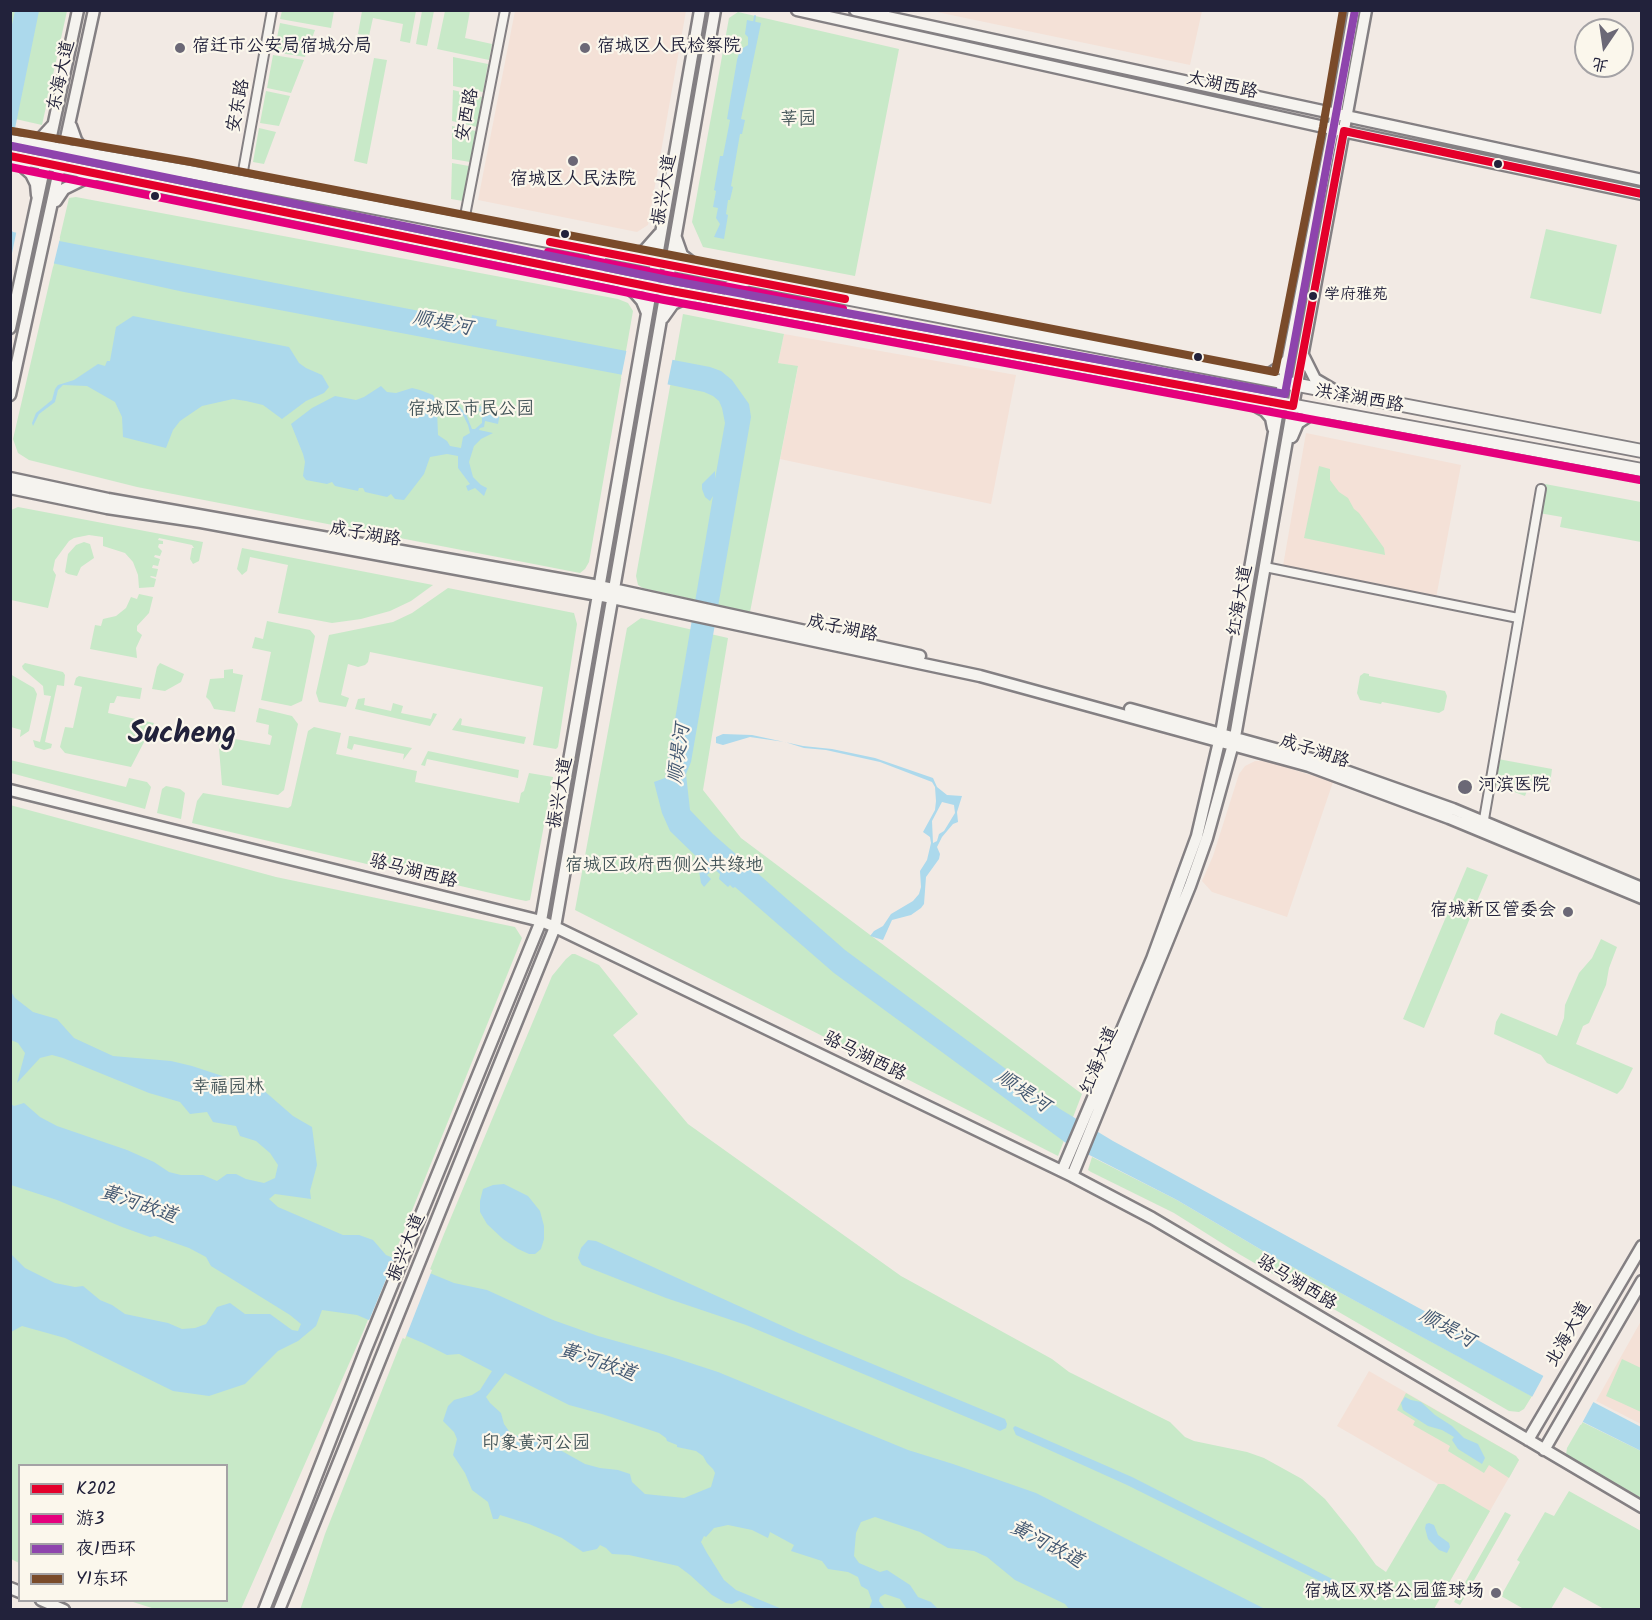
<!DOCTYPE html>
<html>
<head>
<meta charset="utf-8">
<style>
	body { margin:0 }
	#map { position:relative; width:1652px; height:1620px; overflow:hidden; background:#f2eae4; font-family:Kalam,"LXGW WenKai TC",sans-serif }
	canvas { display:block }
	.frame { position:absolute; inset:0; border:12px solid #22223b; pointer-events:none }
	.legend { position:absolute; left:18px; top:1464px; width:210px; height:138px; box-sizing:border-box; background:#fbf7ec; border:2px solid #a4a2a5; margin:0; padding:8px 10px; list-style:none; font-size:18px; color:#22223b }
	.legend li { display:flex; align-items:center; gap:12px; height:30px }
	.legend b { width:30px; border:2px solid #a4a2a5 }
	.north { position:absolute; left:1574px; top:18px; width:60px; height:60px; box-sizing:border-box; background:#fbf7ec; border:2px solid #a4a2a5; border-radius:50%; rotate:193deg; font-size:16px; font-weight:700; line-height:24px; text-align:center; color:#22223b }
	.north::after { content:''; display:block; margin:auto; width:21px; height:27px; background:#6b6876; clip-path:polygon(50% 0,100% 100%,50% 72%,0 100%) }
</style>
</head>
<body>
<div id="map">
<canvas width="1652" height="1620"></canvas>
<div class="frame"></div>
<ul class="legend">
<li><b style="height:8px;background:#e4002b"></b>K202</li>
<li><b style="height:8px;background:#e5007d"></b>游3</li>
<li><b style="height:8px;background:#8e44ad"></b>夜1西环</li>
<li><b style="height:8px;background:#7a4b2a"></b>Y1东环</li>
</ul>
<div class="north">北</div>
</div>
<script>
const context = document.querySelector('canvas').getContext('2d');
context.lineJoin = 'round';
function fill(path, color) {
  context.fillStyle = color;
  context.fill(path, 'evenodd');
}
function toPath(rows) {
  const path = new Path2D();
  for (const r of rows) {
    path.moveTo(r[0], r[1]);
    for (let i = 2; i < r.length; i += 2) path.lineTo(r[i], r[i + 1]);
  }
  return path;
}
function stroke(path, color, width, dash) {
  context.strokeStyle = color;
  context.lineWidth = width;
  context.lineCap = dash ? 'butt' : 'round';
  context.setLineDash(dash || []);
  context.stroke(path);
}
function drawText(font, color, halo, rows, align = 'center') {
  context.font = font + ' Kalam,"LXGW WenKai TC",sans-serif';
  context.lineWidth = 4.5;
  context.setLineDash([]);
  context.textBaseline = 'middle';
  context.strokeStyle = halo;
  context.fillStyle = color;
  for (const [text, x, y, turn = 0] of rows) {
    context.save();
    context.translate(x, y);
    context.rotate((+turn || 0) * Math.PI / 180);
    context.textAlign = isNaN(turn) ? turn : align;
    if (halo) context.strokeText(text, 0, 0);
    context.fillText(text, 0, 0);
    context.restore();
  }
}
fill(toPath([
	[515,11,686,11,648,225,637,232,478,200],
	[932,11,1202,10,1202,11,1190,65],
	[784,334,1016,375,991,504,780,459,798,367,778,363],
	[1306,433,1461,465,1436,598,1283,566],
	[1255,761,1266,761,1333,782,1287,917,1212,892,1202,881,1213,856,1239,774,1245,766],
	[1641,1321,1641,1424,1596,1401],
	[1369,1371,1516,1456,1519,1460,1434,1609,1421,1609,1387,1572,1438,1484,1337,1426]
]), '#f4e1d7');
fill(toPath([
	[10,11,67,11,42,125,11,118],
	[282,11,282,10,334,11,331,28,280,19],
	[362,11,416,11,410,43,400,41,403,24,373,18,369,36,358,34],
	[422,11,434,11,427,46,416,44],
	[445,11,470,11,465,38,492,44,489,60,437,49],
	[738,12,899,49,855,276,703,247,692,222,729,18],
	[280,23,315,30,305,57,274,52],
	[273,55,304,60,291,93,267,88],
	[453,57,488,64,483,92,453,86],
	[374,58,387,60,367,164,354,161],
	[453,90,482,97,477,127,452,121],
	[266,91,290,96,279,126,260,123],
	[452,126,476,131,470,162,452,159],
	[259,128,276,132,264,164,253,162],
	[452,163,469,166,463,201,451,199],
	[76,197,618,299,628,303,633,311,589,562,585,569,580,573,137,487,29,460,18,453,13,439,69,198],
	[1546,229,1617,245,1601,314,1530,298],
	[683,314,784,334,778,363,798,366,750,612,643,588,638,585,636,576],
	[1319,466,1330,469,1330,480,1339,492,1348,498,1354,509,1359,513,1384,548,1385,555,1304,538],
	[1545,484,1641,502,1641,542,1560,527,1562,517,1539,513],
	[18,507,203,542,199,561,193,564,190,559,192,548,194,548,192,545,159,538,158,540,163,541,163,544,159,544,158,547,162,551,160,556,155,555,154,557,160,559,158,566,153,565,152,568,158,569,156,577,151,576,150,577,156,579,154,587,139,588,138,575,133,562,125,553,103,546,103,537,89,535,74,538,69,541,55,560,53,570,56,575,48,608,11,600,11,510],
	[84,542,90,544,94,558,81,567,77,576,68,574,65,572,68,554,76,545],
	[242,548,433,585,411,601,390,611,361,619,332,623,278,613,288,565,250,557,247,571,242,575,237,569],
	[448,588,574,613,577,624,558,747,556,749,533,745,543,687,370,652,368,662,365,665,358,667,348,664,341,695,349,698,346,707,319,702,316,693,329,635,393,622,412,613],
	[139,594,153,597,149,613,137,626,137,631,142,635,136,648,137,658,90,649,95,625,101,626,103,619,116,616,126,608,131,597,137,599],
	[641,618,728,638,703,790,741,838,1082,1094,1058,1156,575,910,627,628],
	[267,621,310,630,315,636,302,701,291,706,261,700,271,652,252,648,255,637,263,639],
	[25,663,63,672,65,675,64,686,57,685,45,742,52,744,51,748,44,750,35,747,33,740,40,742,51,696,44,695,43,686,23,669,22,666],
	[160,663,184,674,181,682,165,691,152,689,157,667],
	[233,669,233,673,243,675,235,712,214,709,210,701,206,697,210,679,224,678,224,670],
	[1364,673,1369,674,1369,676,1445,691,1447,696,1444,710,1439,713,1382,702,1381,704,1360,700,1357,693,1360,676],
	[10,674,34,688,37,694,29,731,20,737,21,730,11,727],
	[79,676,142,688,140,699,117,696,114,703,110,703,108,713,154,723,131,767,65,753,60,747,65,727,73,728,82,687,74,685,76,678],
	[365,698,364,705,391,711,393,703,403,706,401,713,431,719,433,713,437,714,430,726,355,709,358,699],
	[259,708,292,716,298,724,284,790,278,795,222,785,218,736,270,745,272,736,268,734,269,725,256,722],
	[460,718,462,719,461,725,526,737,524,744,452,730],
	[314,727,341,733,336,754,417,771,415,782,519,803,521,793,524,791,529,773,553,777,530,900,526,901,516,899,192,823,197,801,203,793,288,808,291,806,308,731],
	[349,736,351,736,412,748,403,760,404,754,354,744,352,750,347,748],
	[428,751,519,770,518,778,427,759,425,766,421,765],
	[1498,759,1552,769,1549,792,1528,788,1525,796,1493,784],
	[10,760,126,787,129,778,147,782,151,787,145,809,11,773],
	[166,786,180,789,185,793,181,819,157,813,162,789],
	[10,805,276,877,515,927,522,938,363,1332,241,1609,155,1609,130,1601,226,1600,226,1466,20,1466,19,1563,11,1559],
	[1467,867,1488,875,1424,1028,1403,1019],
	[1601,939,1617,947,1609,968,1606,985,1589,1023,1583,1026,1576,1044,1633,1068,1623,1088,1617,1094,1547,1063,1541,1055,1494,1034,1496,1022,1501,1013,1557,1036,1564,1018,1565,1005,1579,973,1592,958],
	[572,954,575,954,599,965,638,1014,613,1035,688,1124,901,1276,1052,1359,1069,1372,1170,1422,1185,1437,1194,1441,1247,1452,1264,1458,1302,1479,1325,1499,1355,1536,1376,1565,1386,1572,1438,1484,1444,1484,1490,1511,1434,1609,300,1610,325,1534,444,1234,552,976,566,959],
	[1092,1157,1177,1200,1265,1252,1532,1396,1524,1409,1519,1412,1509,1411,1239,1254,1174,1213,1091,1172,1088,1170],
	[1622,1359,1641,1368,1641,1412,1606,1396],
	[1406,1393,1516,1456,1519,1460,1509,1478,1489,1465,1484,1473,1448,1451,1450,1446,1413,1425,1415,1421,1397,1410],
	[1582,1422,1641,1451,1641,1498,1566,1455,1567,1448],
	[1569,1491,1641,1531,1641,1609,1604,1609,1564,1587,1551,1609,1521,1609,1522,1608,1501,1596,1520,1562,1517,1560,1545,1512,1554,1516],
	[1505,1512,1511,1515,1460,1605,1454,1602]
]), '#c8e9c8');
fill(toPath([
	[15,11,39,11,11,148,11,29],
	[747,20,761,23,741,119,745,120,742,134,740,134,731,186,733,187,730,200,728,200,726,214,728,215,724,239,714,237,720,224,716,218,718,208,713,207,716,191,714,190,720,156,723,156,730,120,727,119,737,60,740,50,748,45,748,37,745,34],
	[10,229,13,232,471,321,472,315,497,320,496,326,710,367,721,371,732,380,749,404,751,417,691,762,686,774,690,810,713,834,845,950,1060,1109,1113,1141,1536,1372,1641,1427,1641,1451,1529,1395,1265,1252,1177,1200,1066,1143,834,973,735,887,733,888,730,885,728,887,719,879,720,874,714,869,707,875,711,879,704,887,701,883,699,871,704,864,670,831,662,813,654,782,665,778,713,496,710,501,705,497,702,489,702,484,715,471,715,479,725,423,722,408,719,401,713,396,704,392,618,374,184,292,11,254],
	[133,316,289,347,299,363,306,368,322,375,329,387,324,393,306,401,282,419,263,405,246,401,233,399,202,406,180,421,173,430,166,448,123,437,122,417,115,402,87,386,63,385,58,390,55,402,39,414,33,426,32,423,36,413,52,400,55,389,58,385,74,380,98,364,105,366,107,361,110,361,116,327],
	[381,386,387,392,396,393,412,388,420,390,433,395,436,400,459,406,466,414,472,429,475,429,482,423,482,416,479,410,480,406,497,409,500,407,501,408,498,424,485,421,484,427,480,428,479,430,493,433,481,439,474,446,469,462,473,477,481,485,487,488,484,496,475,488,468,491,466,486,470,484,458,468,458,456,447,454,430,457,424,474,404,500,395,499,391,494,387,497,365,492,363,488,359,488,358,491,335,486,332,482,327,484,306,480,303,476,305,462,303,454,291,424,312,408,335,396,356,400,364,397],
	[443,406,462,413,468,425,470,433,463,437,461,448,450,446,447,441,438,435,437,409],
	[723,734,752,735,803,746,832,749,875,758,933,778,937,787,947,795,962,796,957,812,958,822,953,824,942,837,937,847,940,854,939,859,926,877,924,904,921,908,911,915,892,920,883,940,870,936,874,931,883,926,891,914,913,901,919,894,921,887,920,871,927,860,931,843,930,837,923,832,935,810,936,801,935,787,932,782,880,762,826,750,804,748,785,742,750,737,723,745,716,743,716,737],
	[942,802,954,805,955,813,944,831,939,834,937,841,933,843,932,821],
	[10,990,15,998,33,1012,57,1019,74,1038,113,1056,171,1061,192,1066,262,1089,293,1116,312,1127,317,1165,310,1191,311,1199,275,1194,269,1199,278,1207,343,1235,359,1235,373,1240,386,1255,454,1283,487,1290,553,1320,598,1336,666,1355,718,1372,908,1450,953,1464,1036,1493,1265,1609,1069,1609,1065,1604,1015,1580,987,1557,974,1551,948,1548,920,1532,875,1517,861,1522,856,1533,854,1556,859,1563,880,1572,887,1570,910,1585,918,1597,931,1602,938,1609,907,1609,900,1599,885,1594,880,1597,879,1601,885,1609,869,1609,872,1601,868,1590,861,1586,858,1577,848,1572,828,1569,822,1561,791,1551,794,1545,770,1532,768,1538,752,1530,728,1525,714,1528,706,1537,704,1536,701,1542,707,1553,724,1580,736,1590,782,1609,757,1609,740,1600,732,1604,726,1603,712,1595,690,1575,678,1566,629,1555,612,1554,606,1548,600,1545,597,1549,583,1552,562,1538,529,1524,500,1515,498,1519,493,1519,488,1502,472,1490,465,1473,453,1455,457,1439,454,1432,443,1421,448,1406,454,1400,472,1395,480,1390,492,1371,459,1354,447,1355,423,1343,357,1315,322,1310,316,1326,298,1341,278,1351,245,1384,209,1396,173,1391,65,1338,22,1326,11,1332,11,1254,25,1268,55,1283,75,1287,83,1286,100,1300,112,1305,125,1314,168,1323,182,1329,195,1328,206,1324,217,1307,230,1303,245,1314,270,1314,292,1330,298,1331,301,1324,290,1315,211,1266,206,1257,189,1248,155,1236,150,1237,122,1227,57,1200,11,1185,11,1104,14,1106,24,1103,40,1117,57,1126,127,1150,154,1162,169,1172,181,1175,203,1175,217,1181,227,1174,236,1174,246,1179,264,1183,275,1178,278,1165,270,1153,256,1141,240,1136,236,1126,213,1122,207,1112,190,1114,180,1102,149,1093,63,1058,52,1055,40,1058,17,1083,25,1053,18,1043,11,1040],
	[505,1373,569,1405,602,1414,659,1433,666,1438,667,1441,677,1445,677,1447,696,1451,703,1456,707,1463,713,1469,715,1473,711,1487,684,1498,645,1494,632,1482,630,1474,618,1470,600,1468,585,1464,553,1446,511,1434,504,1424,501,1413,490,1403,486,1397],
	[504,1184,528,1196,540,1211,544,1226,544,1239,541,1249,535,1254,529,1254,518,1249,503,1239,487,1224,480,1212,480,1201,483,1189,493,1185],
	[588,1240,596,1241,798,1333,1005,1419,1007,1424,1006,1428,1000,1431,746,1325,666,1298,582,1265,578,1258,581,1248],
	[1405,1397,1411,1400,1421,1402,1435,1415,1452,1426,1464,1438,1478,1444,1485,1458,1482,1464,1458,1449,1452,1440,1454,1437,1442,1430,1428,1426,1403,1410,1401,1403],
	[1015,1426,1132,1477,1348,1587,1347,1592,1345,1593,1340,1591,1127,1485,1016,1435,1013,1428],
	[1429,1523,1434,1525,1438,1535,1449,1543,1450,1547,1447,1553,1439,1550,1428,1539,1425,1528,1426,1524]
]), '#acd9ec');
fill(toPath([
	[17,229,60,238,53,267,11,258],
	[627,348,673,357,667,387,621,378],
	[396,1255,432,1270,405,1339,368,1323],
	[1545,1373,1595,1399,1581,1425,1531,1399]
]), '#f2eae4');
stroke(toPath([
	[754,23,755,16]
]), '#acd9ec', 2);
const street = toPath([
	[243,171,272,10],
	[463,226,505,10],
	[1265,567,1518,618],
	[1483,825,1541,489]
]);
const secondary = toPath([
	[797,10,1333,129,1642,194],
	[855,10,1642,180],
	[71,126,76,140,81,147,90,154],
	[23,143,41,138,52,126],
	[12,157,31,174,36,184,37,195],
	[56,201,64,189,86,178,99,174],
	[676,238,682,255,700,269],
	[627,256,644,251,659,234],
	[621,282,635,293,642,301,647,313],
	[663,318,673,304,686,298,695,296],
	[10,328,78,10],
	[1303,355,1315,379,1332,389],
	[1257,376,1271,373,1283,365,1287,360],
	[10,395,94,10],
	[1243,399,1265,411,1271,418,1273,428],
	[1292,437,1298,423,1310,415,1325,412],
	[10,478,108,499,599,586,920,656],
	[10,488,107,508,201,522,598,595,980,676,1309,766,1449,818,1642,898],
	[1130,709,1312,759,1453,809,1642,888],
	[10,790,541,921,555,927,1072,1176,1152,1218,1642,1507],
	[1062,1171,1152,959,1197,836,1221,733,1279,404,1333,129,1354,10],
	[1072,1176,1190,886,1207,838,1235,737,1293,406,1366,10],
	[1528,1440,1642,1246],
	[1544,1450,1642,1281],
	[10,1588,20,1592],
	[41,1600,64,1610],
	[264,1610,366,1349,541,921,700,10],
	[279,1610,555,927,715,10]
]);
const primary = toPath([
	[10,141,189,172,1642,451],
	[10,156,666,290,1642,470],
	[591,274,596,271,600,263,598,255,592,250],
	[741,303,731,295,731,286,737,282,747,280]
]);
stroke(street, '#848083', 12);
stroke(secondary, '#848083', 15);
stroke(primary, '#848083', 16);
stroke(street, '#f5f3ef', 8);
stroke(secondary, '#f5f3ef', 10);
stroke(primary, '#f5f3ef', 12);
stroke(toPath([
	[10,156,666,290,1293,406,1344,131,1642,194],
	[550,242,845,299]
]), '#e4002b', 8);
stroke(toPath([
	[10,167,664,300,1640,480],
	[548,252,843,309]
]), '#e5007d', 8);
stroke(toPath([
	[12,146,668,280,1285,394,1355,10]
]), '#8e44ad', 8);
stroke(toPath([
	[12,131,191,162,1275,372,1323,127,1343,10]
]), '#7a4b2a', 8);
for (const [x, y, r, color] of [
	[180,48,6,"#6b6876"],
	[585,48,6,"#6b6876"],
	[573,161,6,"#6b6876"],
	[1498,164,5,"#22223b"],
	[155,196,5,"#22223b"],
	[565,234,5,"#22223b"],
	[1313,296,5,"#22223b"],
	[1198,357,5,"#22223b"],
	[1465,787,8,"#6b6876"],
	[1568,912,6,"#6b6876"],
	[1496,1593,6,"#6b6876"]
]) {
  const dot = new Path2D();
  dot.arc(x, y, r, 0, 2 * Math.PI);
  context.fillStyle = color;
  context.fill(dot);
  stroke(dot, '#fbf7ec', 2);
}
drawText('16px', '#22223b', '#fbf7ec', [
	["学府雅苑",1324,296]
], 'left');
drawText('18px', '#22223b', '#fbf7ec', [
	["宿迁市公安局宿城分局",192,48],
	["宿城区人民检察院",597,48],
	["宿城区人民法院",573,181,"center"],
	["河滨医院",1478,787],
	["宿城新区管委会",1556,912,"right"],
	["宿城区双塔公园篮球场",1484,1593,"right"]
], 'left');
drawText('18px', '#22223b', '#fbf7ec', [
	["东海大道",63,76,-78],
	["太湖西路",1222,87,12],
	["安东路",240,106,-79],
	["安西路",469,115,-79],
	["振兴大道",666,190,-80],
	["洪泽湖西路",1359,400,10],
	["成子湖路",365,536,10],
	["红海大道",1242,601,-80],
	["成子湖路",842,630,12],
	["成子湖路",1314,753,18],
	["振兴大道",562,793,-80],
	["骆马湖西路",413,873,14],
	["骆马湖西路",864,1058,26],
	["红海大道",1101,1061,-68],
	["振兴大道",408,1248,-68],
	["骆马湖西路",1296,1284,31],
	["北海大道",1570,1335,-60]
]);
drawText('18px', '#435458', '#fbf7ec', [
	["莘园",798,121],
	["宿城区市民公园",471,411],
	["宿城区政府西侧公共绿地",664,867],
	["幸福园林",228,1089],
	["印象黄河公园",536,1445]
]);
drawText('italic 20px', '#425771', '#fbf7ec', [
	["顺堤河",442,325,11],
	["顺堤河",681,754,-82],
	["顺堤河",1022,1093,34],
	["黄河故道",138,1206,19],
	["顺堤河",1446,1330,29],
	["黄河故道",597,1364,19],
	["黄河故道",1046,1546,28]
]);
drawText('bold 30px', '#22223b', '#fbf7ec', [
	["Sucheng",182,737]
]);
</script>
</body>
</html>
